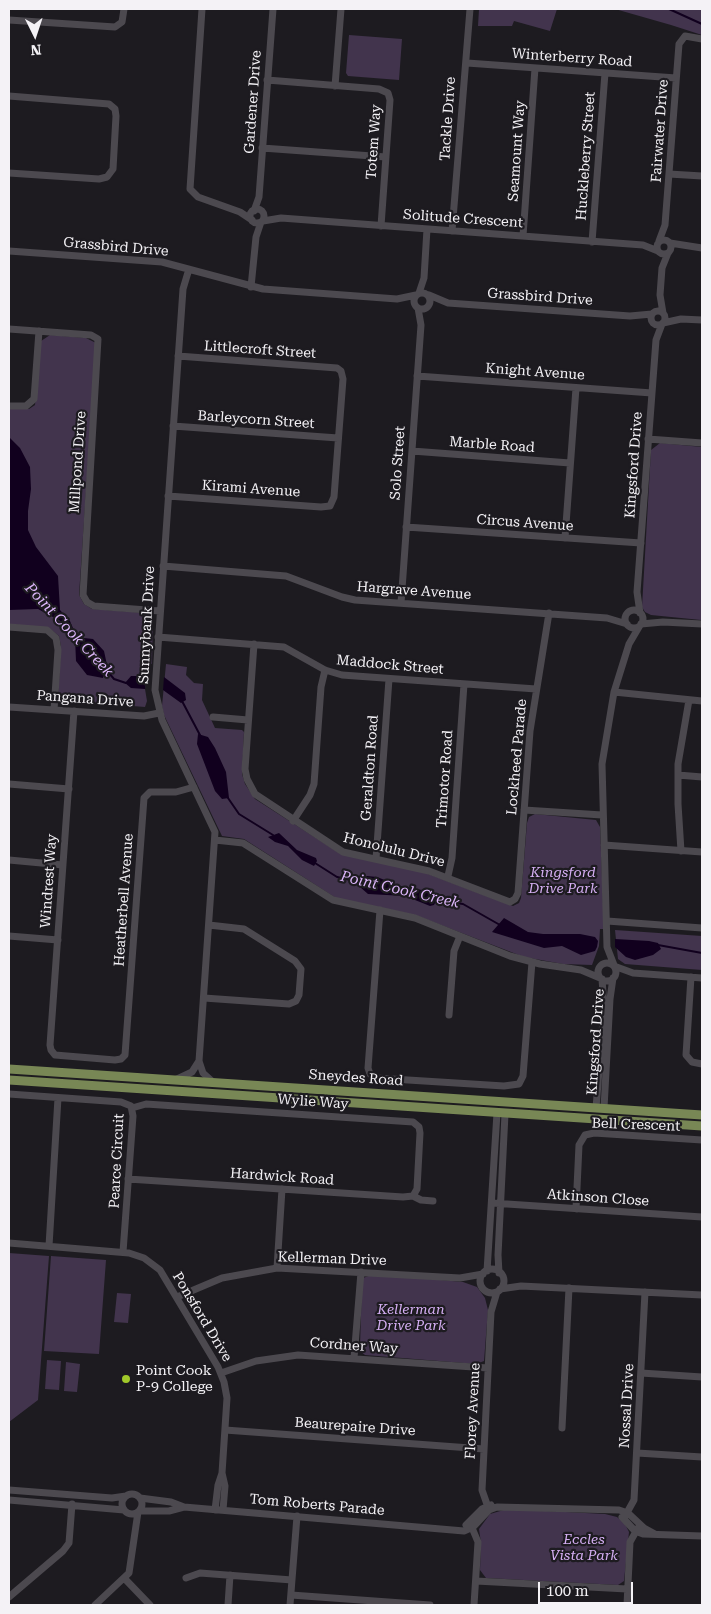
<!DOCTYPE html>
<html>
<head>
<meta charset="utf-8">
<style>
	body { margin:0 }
	#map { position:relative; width:711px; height:1614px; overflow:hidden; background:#1d1b20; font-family:"Roboto Serif",serif }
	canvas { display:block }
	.frame { position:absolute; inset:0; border:10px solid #f4f2f6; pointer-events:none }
	.north { position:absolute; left:10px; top:10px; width:50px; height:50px; -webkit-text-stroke:4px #1d1b20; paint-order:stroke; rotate:176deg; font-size:14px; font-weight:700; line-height:20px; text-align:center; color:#f4f2f6 }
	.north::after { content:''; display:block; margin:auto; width:18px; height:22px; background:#f4f2f6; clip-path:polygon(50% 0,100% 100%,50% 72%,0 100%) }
	.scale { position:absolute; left:538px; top:1582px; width:95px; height:22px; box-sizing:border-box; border:2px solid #f4f2f6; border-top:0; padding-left:6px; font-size:15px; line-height:18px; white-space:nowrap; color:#f4f2f6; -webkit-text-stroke:4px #1d1b20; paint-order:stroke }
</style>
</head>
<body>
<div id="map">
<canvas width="711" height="1614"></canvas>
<div class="frame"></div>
<div class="north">N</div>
<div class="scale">100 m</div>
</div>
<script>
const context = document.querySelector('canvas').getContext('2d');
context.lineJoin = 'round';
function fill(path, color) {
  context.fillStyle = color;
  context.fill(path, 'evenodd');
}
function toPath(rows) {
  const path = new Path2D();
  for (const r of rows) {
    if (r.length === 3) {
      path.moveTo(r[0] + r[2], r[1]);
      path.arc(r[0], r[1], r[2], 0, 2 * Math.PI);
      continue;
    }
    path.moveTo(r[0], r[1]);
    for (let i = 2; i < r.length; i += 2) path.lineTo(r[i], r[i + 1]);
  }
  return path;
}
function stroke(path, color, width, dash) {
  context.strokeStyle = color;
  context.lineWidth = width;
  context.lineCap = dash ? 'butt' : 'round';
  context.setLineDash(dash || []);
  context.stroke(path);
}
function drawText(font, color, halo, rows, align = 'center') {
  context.font = font + ' "Roboto Serif",serif';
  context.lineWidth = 4.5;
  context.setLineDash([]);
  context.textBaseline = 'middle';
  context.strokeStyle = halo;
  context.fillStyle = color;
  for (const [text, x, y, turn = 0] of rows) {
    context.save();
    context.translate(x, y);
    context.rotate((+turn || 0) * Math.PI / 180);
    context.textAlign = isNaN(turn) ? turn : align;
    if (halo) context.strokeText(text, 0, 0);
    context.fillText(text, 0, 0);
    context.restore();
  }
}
fill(toPath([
	[479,9,557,9,550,31,514,21,512,26,478,26],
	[615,9,702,9,702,35,671,25],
	[349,35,402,39,399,80,348,76,346,73],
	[50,335,86,338,96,343,79,595,84,604,92,609,147,613,153,617,152,664,147,664,145,689,147,701,145,707,58,700,61,646,59,636,49,628,9,624,9,408,29,409,35,405,41,341],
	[660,443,702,447,701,620,651,615,645,612,642,607,651,450],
	[166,664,187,667,186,675,194,683,203,684,202,700,215,728,242,730,244,732,242,774,245,784,255,799,341,854,423,872,513,906,519,903,521,898,527,823,529,817,535,814,596,820,600,827,604,929,600,929,599,946,592,965,563,964,524,957,415,915,336,898,244,839,222,836,164,715,162,706],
	[615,930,702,936,702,970,625,964,618,959],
	[9,1253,49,1256,38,1400,9,1422],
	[51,1256,106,1260,99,1354,44,1351],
	[374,1274,463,1282,477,1287,485,1298,488,1310,484,1361,476,1364,365,1355,360,1351,360,1346,362,1283,363,1278],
	[117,1293,131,1294,128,1323,114,1322],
	[47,1360,61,1361,59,1390,45,1389],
	[66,1362,80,1364,77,1392,64,1391],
	[507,1509,605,1514,617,1517,625,1524,629,1532,624,1581,618,1585,486,1578,480,1570,481,1543,479,1529,490,1514]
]), '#42344d');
fill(toPath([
	[9,437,20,448,30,467,31,489,28,511,28,530,36,547,58,576,60,610,70,621,75,633,84,638,93,639,104,651,107,665,103,678,87,675,76,661,75,638,66,624,38,609,9,610],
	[131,676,146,676,145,689,131,688,125,683],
	[164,677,185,693,186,700,181,703,163,690],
	[198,734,208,737,215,748,226,772,229,798,222,799,215,791,197,744],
	[279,833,297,850,316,858,317,861,314,866,302,860,288,846,275,842,268,837],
	[367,876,377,877,400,886,427,891,434,894,437,899,434,905,430,906,405,896,368,894,360,887,360,881],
	[504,918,528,932,543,934,580,934,595,937,598,941,597,947,595,951,581,955,562,946,544,948,492,932],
	[615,939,649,941,658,943,661,949,653,955,635,960,626,957,615,947]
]), '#11001e');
stroke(toPath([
	[669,9,702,24],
	[104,667,114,679,126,683],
	[182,701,201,737],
	[228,798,239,814,273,835],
	[315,863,337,877,360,882],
	[436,900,463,904,500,925],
	[658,945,702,953]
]), '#11001e', 2);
stroke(toPath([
	[202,9,190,189,198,197,240,212,252,220],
	[9,20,115,27,122,22,124,9],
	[467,63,676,78],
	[267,80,379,89,388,93,390,100,381,226],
	[335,86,341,9],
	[9,96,109,104,115,109,116,116,113,169,107,177,99,179,9,173],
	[262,148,386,157],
	[669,174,702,176],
	[257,216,7],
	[254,211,259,197,273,9],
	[263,221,281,218,643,245,658,251],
	[452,231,470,9],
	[523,236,535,68],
	[664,247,7],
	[659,241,665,225,679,44,685,36,702,39],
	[592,242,605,73],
	[670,243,702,248],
	[9,251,162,262,263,289,397,299,416,295],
	[189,269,183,289,155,690,162,720,215,832,199,1061,203,1073,213,1082],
	[251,287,256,237,261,222],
	[422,301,8],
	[419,293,424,278,427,229],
	[429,295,448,303,630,316,652,314],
	[658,318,7],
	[663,313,660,295,662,268,668,253],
	[663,323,681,319,702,320],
	[9,329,91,335,98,339,83,595,87,602,94,606,160,611],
	[417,376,652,393],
	[9,406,26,406,34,399,39,331],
	[173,426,338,438],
	[648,439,702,443],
	[412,451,570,463],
	[168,496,321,507,330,506,334,497,343,379,341,371,337,368,178,356],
	[406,527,641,543],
	[565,538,576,388],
	[163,566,286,576,342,597,355,600,607,618,627,624],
	[401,603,421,325,418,308],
	[634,619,9],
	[640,613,637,592,652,393,656,340,662,324],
	[641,624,663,622,702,624],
	[9,627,47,630,56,638,58,650,54,710],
	[158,637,284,647,325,670,342,675,536,689],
	[254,644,245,769,247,779,255,794,343,852,429,871,510,902,515,899,518,893,530,731,549,613],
	[614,692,702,701],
	[9,707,144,716,159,713],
	[74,711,50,1045,51,1050,55,1055,115,1060,121,1059,125,1055,144,798,150,792,176,792,194,787],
	[213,717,248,720],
	[678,775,702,777],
	[9,784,69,789],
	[524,810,602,815],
	[293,821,310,795,314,784,321,687,325,670],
	[215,840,243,843,333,900,415,918,510,956,540,964,581,970,600,978],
	[604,845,702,852],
	[681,851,678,804,678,764,689,700],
	[376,859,389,679],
	[9,860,63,865],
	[448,876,452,858,464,684],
	[380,910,368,1068,370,1074,376,1078,504,1086,519,1084,523,1076,532,962],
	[607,921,702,928],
	[9,936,58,940],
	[607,972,9],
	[614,965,607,947,602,764,614,692,629,644,639,627],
	[614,966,633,973,702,978],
	[691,977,686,1055,692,1062,702,1064],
	[204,998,289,1004,296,1001,299,995,301,969,295,961,244,929,209,925],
	[449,1015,454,951,460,936],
	[177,1079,192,1072,199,1061],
	[9,1094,121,1102,131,1106,133,1116,123,1252],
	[132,1108,146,1104,413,1122,419,1127,420,1133,417,1189,413,1196],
	[596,1108,604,1007,602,979],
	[604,1108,610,999,613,978],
	[128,1179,403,1197,413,1196,421,1200,433,1201],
	[492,1203,702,1217],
	[576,1209,579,1145,585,1135,594,1133,702,1140],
	[9,1243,129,1253,144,1258,160,1270,218,1367,224,1382,227,1398,222,1473,225,1486,223,1510],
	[49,1246,58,1098],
	[277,1268,282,1189],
	[492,1281,12],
	[487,1271,497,1113],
	[499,1273,498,1255,505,1114],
	[500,1289,521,1286,702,1295],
	[177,1297,222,1278,277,1268,460,1278,483,1274],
	[354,1358,361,1272],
	[221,1373,256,1361,298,1355,488,1368],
	[641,1373,702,1377],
	[562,1428,569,1288],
	[225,1430,484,1449],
	[637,1453,702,1457],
	[9,1490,112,1498,126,1496],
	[132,1504,10],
	[140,1498,171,1502,184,1507,464,1531,473,1527,489,1510,497,1507,619,1510,628,1513,644,1528,655,1534],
	[9,1500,124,1510],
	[215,1510,218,1485,222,1473],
	[489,1510,482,1490,491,1312,497,1292],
	[139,1511,169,1511,184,1507],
	[622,1517,635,1531,643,1534,702,1536],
	[624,1518,634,1500,645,1292],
	[470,1523,478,1542,474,1605],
	[466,1525,482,1509,491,1505],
	[186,1578,200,1573,292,1580],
	[125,1579,150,1605],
	[476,1581,627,1589],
	[291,1595,430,1605],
	[9,1597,63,1551,69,1543,72,1504],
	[95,1605,129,1573,138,1512],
	[228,1605,230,1575],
	[290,1605,297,1516],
	[627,1605,630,1542,638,1528]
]), '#4c494f', 7);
stroke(toPath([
	[9,1069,702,1115],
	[9,1080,702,1126]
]), '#788755', 9);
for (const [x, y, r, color] of [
	[126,1379,5,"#a1c92a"]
]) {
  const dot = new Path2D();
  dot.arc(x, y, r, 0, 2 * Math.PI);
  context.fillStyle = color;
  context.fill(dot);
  stroke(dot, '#1d1b20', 2);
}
drawText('14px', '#f4f2f6', '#1d1b20', [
	["Winterberry Road",572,58,4],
	["Gardener Drive",253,102,-86],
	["Tackle Drive",448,119,-86],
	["Fairwater Drive",660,131,-86],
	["Totem Way",374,142,-86],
	["Seamount Way",517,151,-86],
	["Huckleberry Street",586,156,-86],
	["Solitude Crescent",463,219,4],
	["Grassbird Drive",116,247,5],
	["Grassbird Drive",540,297,4],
	["Littlecroft Street",260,350,4],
	["Knight Avenue",535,372,4],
	["Barleycorn Street",256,420,4],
	["Marble Road",492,445,4],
	["Millpond Drive",78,462,-86],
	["Solo Street",398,463,-86],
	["Kingsford Drive",634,465,-86],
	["Kirami Avenue",251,489,4],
	["Circus Avenue",525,523,4],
	["Hargrave Avenue",414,591,4],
	["Sunnybank Drive",147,625,-87],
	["Maddock Street",390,665,5],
	["Pangana Drive",85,699,4],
	["Lockheed Parade",517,757,-85],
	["Geraldton Road",370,768,-86],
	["Trimotor Road",445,779,-86],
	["Honolulu Drive",394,850,14],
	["Windrest Way",49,881,-86],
	["Heatherbell Avenue",124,900,-86],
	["Kingsford Drive",596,1042,-86],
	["Sneydes Road",356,1078,4],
	["Wylie Way",313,1102,4],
	["Bell Crescent",636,1125,2],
	["Pearce Circuit",117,1161,-87],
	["Hardwick Road",282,1177,4],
	["Atkinson Close",598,1198,4],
	["Kellerman Drive",332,1259,2],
	["Ponsford Drive",202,1317,59],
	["Cordner Way",354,1346,4],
	["Nossal Drive",627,1406,-87],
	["Florey Avenue",473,1411,-87],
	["Beaurepaire Drive",355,1427,4],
	["Tom Roberts Parade",317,1505,5]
]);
drawText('italic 14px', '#d4aef2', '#1d1b20', [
	["Kingsford",563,873],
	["Drive Park",563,889],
	["Kellerman",411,1310],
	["Drive Park",411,1326],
	["Eccles",584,1540],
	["Vista Park",584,1556]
]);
drawText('14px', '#f4f2f6', '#1d1b20', [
	["Point Cook",136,1371],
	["P-9 College",136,1387]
], 'left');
drawText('italic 15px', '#dbb5f9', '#1d1b20', [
	["Point Cook Creek",69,630,47],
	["Point Cook Creek",400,890,13]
]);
</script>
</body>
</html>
